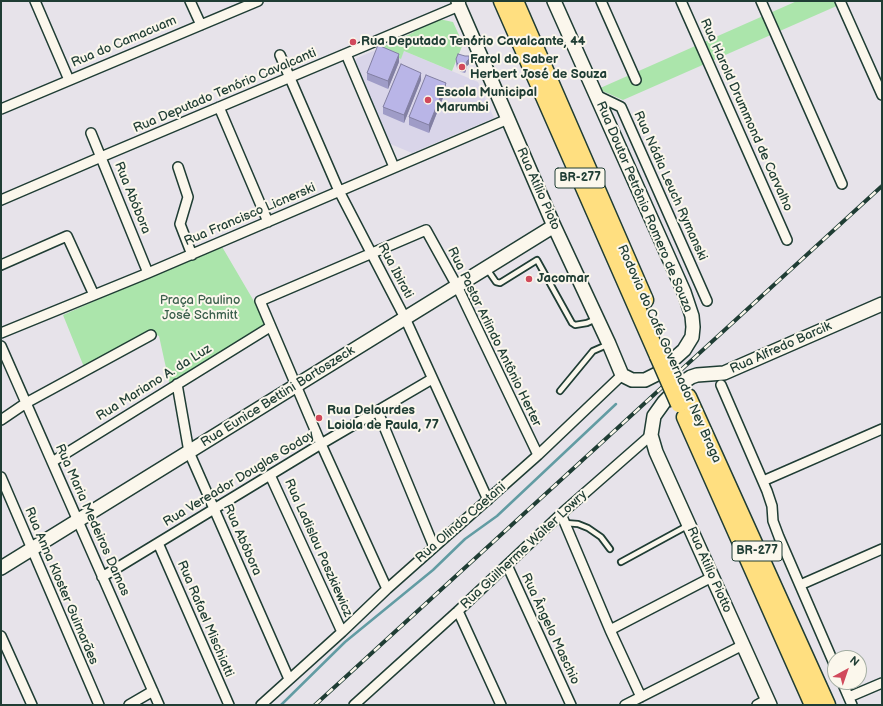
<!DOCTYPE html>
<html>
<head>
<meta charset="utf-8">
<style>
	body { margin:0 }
	#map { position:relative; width:883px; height:706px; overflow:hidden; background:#e7e3ea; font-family:"Balsamiq Sans",sans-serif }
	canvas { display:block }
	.frame { position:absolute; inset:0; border:2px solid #1f3d34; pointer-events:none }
	.north { position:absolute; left:827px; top:650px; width:40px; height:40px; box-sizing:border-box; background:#fbf7ec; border:1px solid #a3ada2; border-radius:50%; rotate:40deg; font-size:11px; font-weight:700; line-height:16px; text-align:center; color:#1f3d34 }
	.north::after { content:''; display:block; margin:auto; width:14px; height:18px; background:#d1495b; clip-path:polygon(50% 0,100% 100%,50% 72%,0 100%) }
</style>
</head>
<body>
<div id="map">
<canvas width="883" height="706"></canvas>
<div class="frame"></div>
<div class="north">N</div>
</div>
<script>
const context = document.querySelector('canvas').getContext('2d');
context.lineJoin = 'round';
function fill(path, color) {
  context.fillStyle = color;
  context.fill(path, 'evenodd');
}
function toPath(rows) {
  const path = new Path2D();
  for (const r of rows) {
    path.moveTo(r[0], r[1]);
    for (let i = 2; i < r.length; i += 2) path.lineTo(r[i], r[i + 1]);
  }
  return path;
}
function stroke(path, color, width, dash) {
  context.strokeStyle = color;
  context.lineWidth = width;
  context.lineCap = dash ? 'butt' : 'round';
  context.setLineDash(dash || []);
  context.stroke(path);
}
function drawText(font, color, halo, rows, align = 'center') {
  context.font = font + ' "Balsamiq Sans",sans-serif';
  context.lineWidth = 4;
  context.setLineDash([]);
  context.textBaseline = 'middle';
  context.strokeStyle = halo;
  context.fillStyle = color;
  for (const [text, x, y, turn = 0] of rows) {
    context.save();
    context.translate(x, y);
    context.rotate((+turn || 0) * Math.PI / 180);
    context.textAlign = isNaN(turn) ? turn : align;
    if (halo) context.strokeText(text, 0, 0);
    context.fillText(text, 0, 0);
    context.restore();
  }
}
fill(toPath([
	[378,49,401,58,404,51,478,82,494,118,412,153,388,143,354,63,357,58]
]), '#d9d5e9');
fill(toPath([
	[797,1,848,1,623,100,598,89],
	[439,19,453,22,463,44,452,71,404,51,401,59,378,49,414,32,415,29],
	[221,245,255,303,266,325,170,386,159,336,149,332,84,367,63,315]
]), '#abe5ab');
stroke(toPath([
	[281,705,345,642,433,570,465,539,497,516,616,404]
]), '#629ca3', 2.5);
const lane = toPath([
	[487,269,496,282,500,283,537,260,572,323,575,325,587,323,596,319],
	[560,391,593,351,609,344],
	[565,523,578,524,588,528,601,537,610,549],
	[621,562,687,526]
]);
const street = toPath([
	[35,1,69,80],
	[190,1,201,25],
	[601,1,636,80],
	[681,1,787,240],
	[761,1,842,184],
	[840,1,882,95],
	[346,54,394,167],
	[280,55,339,191,405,318,488,500],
	[596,95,621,107,707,301],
	[219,107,268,222],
	[1,109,258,1],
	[91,133,148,273],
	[178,167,188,197,180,224,192,255],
	[1,200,101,157,459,6],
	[1,265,67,236,94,295],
	[1,333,148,273,508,119],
	[1,346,159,705],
	[177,384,189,452,289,679],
	[721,385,767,491,772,506,773,521,779,537,835,666],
	[378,412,434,547],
	[1,420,26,403,151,335],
	[52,462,270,327],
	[270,475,342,632],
	[1,477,99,705],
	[763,481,882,429],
	[561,514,610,630,641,697],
	[158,543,229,705],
	[507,565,571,705],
	[102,577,321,444,432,379],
	[800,585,882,549],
	[387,589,321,444,260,301,426,230,457,286,538,455],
	[458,611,501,705],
	[610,630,712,577],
	[1,636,32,705],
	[842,682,852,705],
	[849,697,882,683],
	[129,705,153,691],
	[261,705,342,632,387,589,538,455,622,375],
	[354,705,458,611,561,514,651,435],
	[625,705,743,645],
	[757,705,768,699]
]);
const secondary = toPath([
	[458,1,459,6,508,119,554,226,609,344,622,375,632,380,645,380,657,374,684,350,692,337,693,327,692,316,684,292,554,1],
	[1,568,554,226],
	[770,705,656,452,651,435,654,416,664,402,685,381,691,377,697,375,724,373,882,304]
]);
const highway = toPath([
	[502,1,658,356],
	[515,1,645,300],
	[688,397,827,705],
	[685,417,813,705]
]);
stroke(lane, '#1f3d34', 8);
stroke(street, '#1f3d34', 12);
stroke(secondary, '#1f3d34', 16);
stroke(highway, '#1f3d34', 19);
stroke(lane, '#fbf7ec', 4.5);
stroke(street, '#fbf7ec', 9);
stroke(secondary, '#fbf7ec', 13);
stroke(highway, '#ffdf80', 16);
const rail = toPath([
	[315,705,882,186]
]);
stroke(rail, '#1f3d34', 4);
stroke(rail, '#fbf7ec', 2.5, [8]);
const highwayBridge = toPath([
	[658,356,679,404]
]);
stroke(highwayBridge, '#1f3d34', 19, []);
stroke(highwayBridge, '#ffdf80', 16);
fill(toPath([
	[456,59,469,64,467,66,465,73,461,72,457,68,456,64],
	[399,62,388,89,367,80,367,73],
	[421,80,404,123,383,114,383,107],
	[446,90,429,133,409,125,409,117]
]), '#9f9cc7');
fill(toPath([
	[399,54,399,62,388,89,388,81],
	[469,59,469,64,467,66,465,73,465,68,467,61],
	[421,73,421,80,404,123,404,115],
	[446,83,446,90,429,133,429,125]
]), '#827fa2');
const building = toPath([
	[378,45,399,54,388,81,367,73,378,45],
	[458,54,465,56,469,56,469,59,467,61,465,68,461,67,457,63,456,59,458,54],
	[401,64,421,73,404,115,383,107,401,64],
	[426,75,446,83,429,125,409,117,426,75]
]);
fill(building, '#b9b5e7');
stroke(building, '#827fa2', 1);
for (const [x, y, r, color] of [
	[353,42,4,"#d1495b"],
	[462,67,4,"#d1495b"],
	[428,100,4,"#d1495b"],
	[529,279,4,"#d1495b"],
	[319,418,4,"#d1495b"]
]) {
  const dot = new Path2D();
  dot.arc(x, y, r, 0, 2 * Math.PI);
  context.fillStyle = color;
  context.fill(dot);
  stroke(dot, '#fbf7ec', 1.5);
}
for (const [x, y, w] of [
	[580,178,50],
	[757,551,50]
]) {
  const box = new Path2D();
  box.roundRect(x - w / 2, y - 10, w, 20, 3);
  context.fillStyle = '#fbf7ec';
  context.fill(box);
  stroke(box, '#1f3d34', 1);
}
drawText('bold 12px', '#1f3d34', null, [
	["BR-277",580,178],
	["BR-277",757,551]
]);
drawText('13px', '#1f3d34', '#fbf7ec', [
	["Rua do Camacuam",124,42,-23],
	["Rua Deputado Tenório Cavalcanti",225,91,-23],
	["Rua Harold Drummond de Carvalho",746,115,66],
	["Rua Nádia Leuch Rymanski",670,186,66],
	["Rua Atílio Pioto",538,189,66],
	["Rua Abóbora",132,198,68],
	["Rua Doutor Petrônio Romero de Souza",644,207,67],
	["Rua Francisco Licnerski",250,215,-23],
	["Rua Ibirati",395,271,62],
	["Rua Pastor Arlindo Antônio Herter",494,337,64],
	["Rua Alfredo Barcik",781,348,-24],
	["Rodovia do Café Governador Ney Braga",669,354,66],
	["Rua Mariano A. da Luz",154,383,-32],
	["Rua Eunice Bettini Bartoszeck",278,397,-32],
	["Rua Vereador Douglas Godoy",239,479,-31],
	["Rua Maria Medeiros Damas",92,520,66],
	["Rua Olindo Caetani",461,523,-41],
	["Rua Abóbora",242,540,66],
	["Rua Ladislau Paszkiewicz",318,548,66],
	["Rua Guilherme Walter Lowry",524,550,-43],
	["Rua Atilio Piotto",709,570,66],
	["Rua Anna Kloster Guimarães",61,586,67],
	["Rua Rafael Mischiatti",205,619,67],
	["Rua Ângelo Maschio",550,629,65]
]);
drawText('bold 13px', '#1f3d34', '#fbf7ec', [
	["Rua Deputado Tenório Cavalcante, 44",361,42],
	["Farol do Saber",470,60],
	["Herbert José de Souza",470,75],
	["Escola Municipal",436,93],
	["Marumbi",436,108],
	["Jacomar",537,279],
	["Rua Delourdes",327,411],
	["Loiola de Paula, 77",327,426]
], 'left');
drawText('13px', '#3b5f4c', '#fbf7ec', [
	["Praça Paulino",200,301],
	["José Schmitt",200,316]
]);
</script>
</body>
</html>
